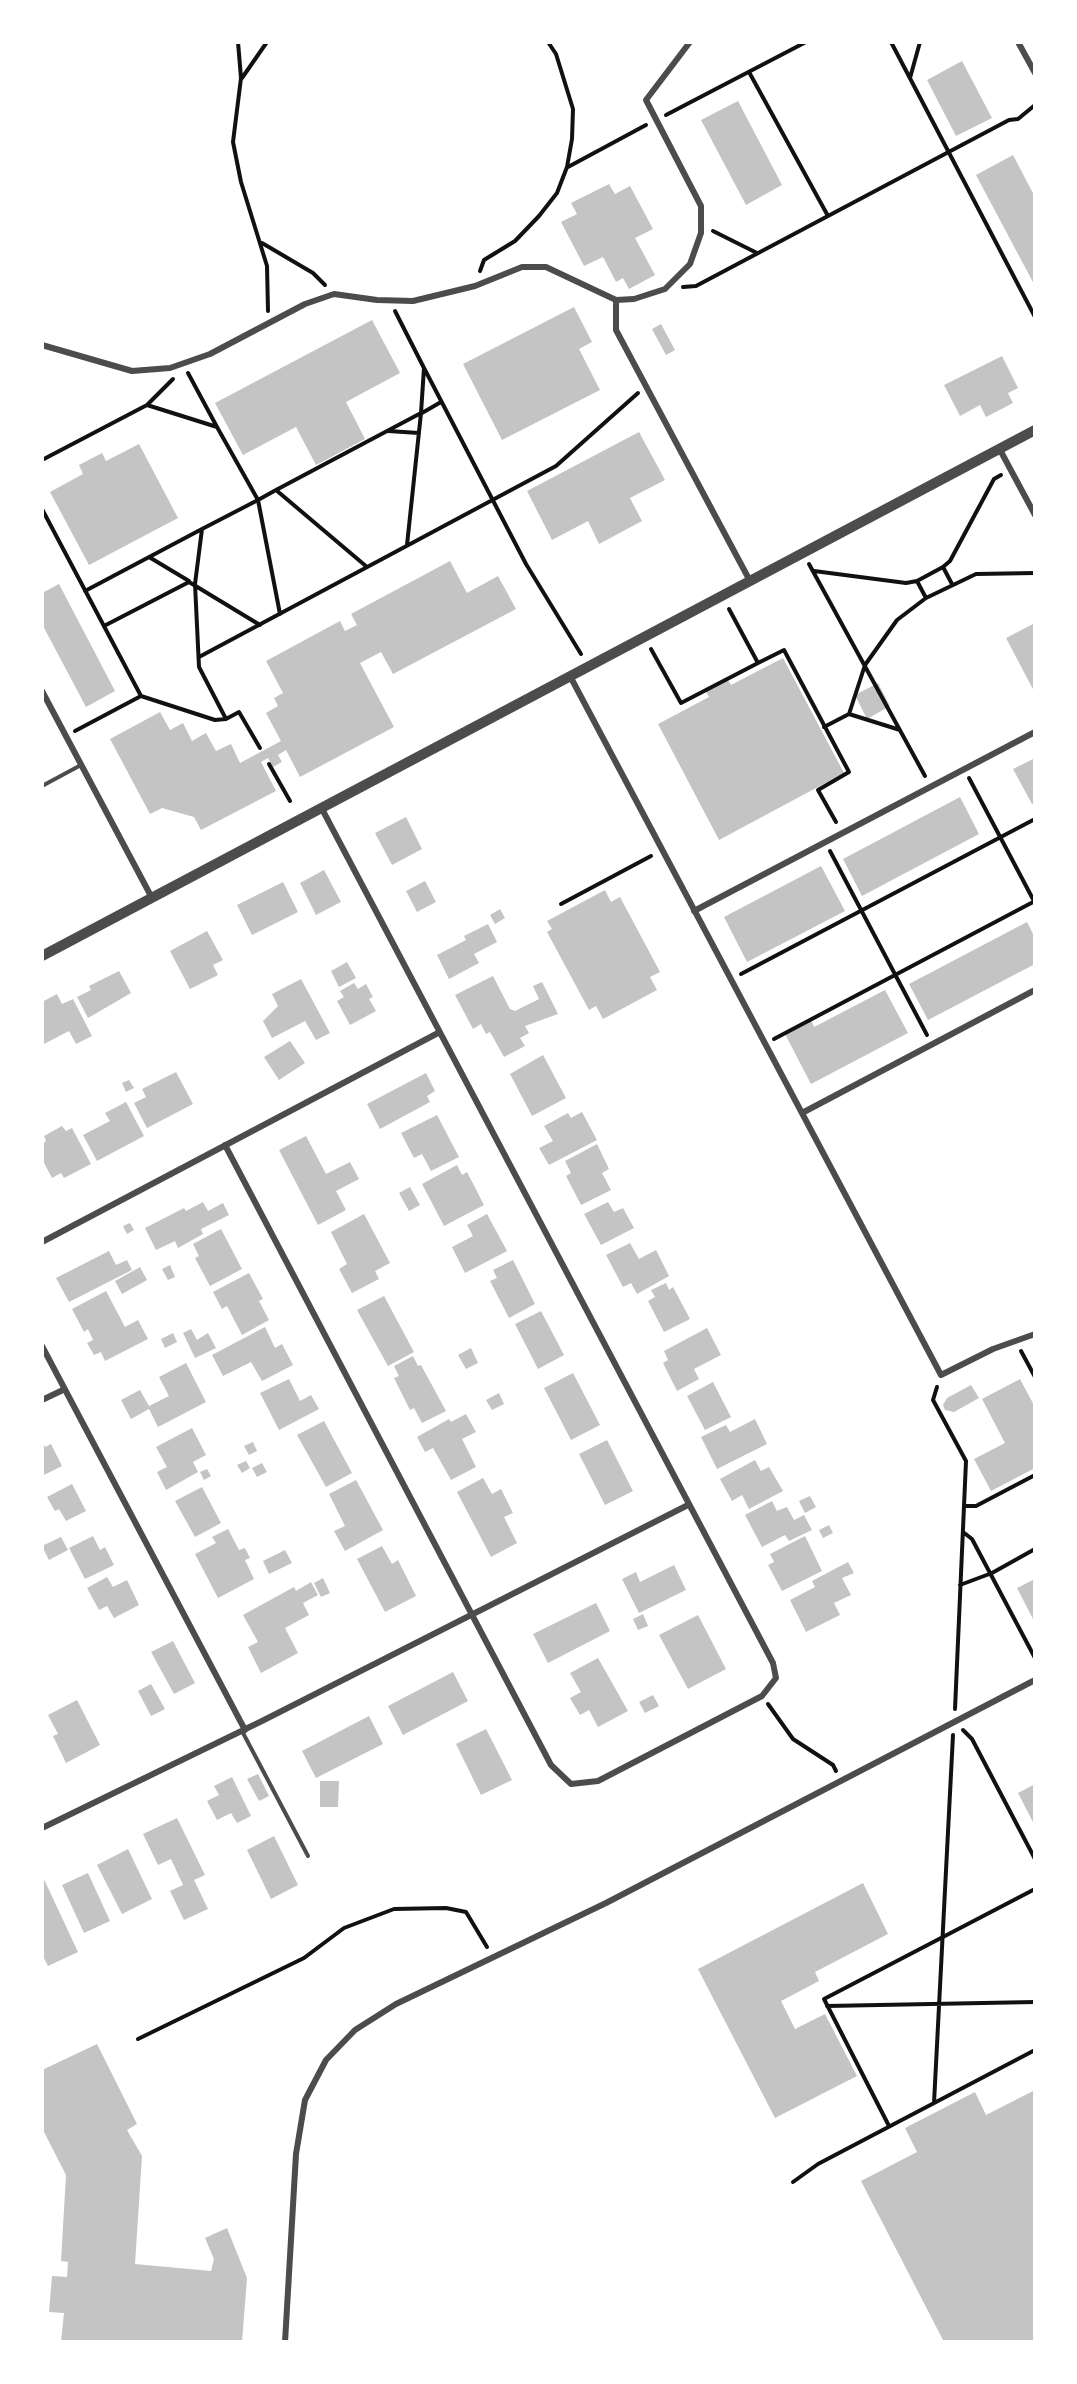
<!DOCTYPE html>
<html>
<head>
<meta charset="utf-8">
<style>
	body { margin:0 }
	#map { position:relative; width:1077px; height:2384px; overflow:hidden; background:#fff; font-family:"Work Sans",sans-serif }
	canvas { display:block }
	.frame { position:absolute; inset:0; border:44px solid #fff; pointer-events:none }
</style>
</head>
<body>
<div id="map">
<canvas width="1077" height="2384"></canvas>
<div class="frame"></div>
</div>
<script>
const context = document.querySelector('canvas').getContext('2d');
context.lineJoin = 'round';
function fill(path, color) {
  context.fillStyle = color;
  context.fill(path, 'evenodd');
}
function toPath(rows) {
  const path = new Path2D();
  for (const r of rows) {
    path.moveTo(r[0], r[1]);
    for (let i = 2; i < r.length; i += 2) path.lineTo(r[i], r[i + 1]);
  }
  return path;
}
function stroke(path, color, width, dash) {
  context.strokeStyle = color;
  context.lineWidth = width;
  context.lineCap = dash ? 'butt' : 'round';
  context.setLineDash(dash || []);
  context.stroke(path);
}
fill(toPath([
	[962,61,992,118,956,136,927,80],
	[738,101,782,185,746,205,701,120],
	[1013,155,1035,197,1035,286,976,175],
	[609,184,615,194,630,186,653,229,635,238,655,275,629,289,623,278,616,282,603,257,584,266,561,222,577,214,571,203],
	[574,307,592,342,579,349,600,390,502,440,463,364],
	[372,320,400,373,346,402,365,439,316,465,296,427,243,455,215,403],
	[661,324,675,350,666,355,652,329],
	[1002,356,1018,388,1008,393,1013,403,986,417,980,405,960,416,944,385],
	[639,432,665,480,630,498,642,521,599,544,588,521,552,540,527,491],
	[139,444,178,518,89,565,50,492,83,474,79,465,102,453,106,461],
	[450,561,467,593,498,576,516,609,393,674,381,652,360,663,394,727,300,777,286,750,278,755,282,762,273,767,268,758,261,762,276,791,201,830,194,817,162,808,150,814,110,739,160,712,170,730,183,723,192,741,206,733,216,751,231,744,240,763,281,741,266,713,278,706,274,698,283,693,266,661,340,621,345,631,357,625,351,614],
	[59,584,115,691,86,707,42,624,42,593],
	[1035,623,1035,693,1006,638],
	[783,658,844,773,719,840,658,724,709,697,706,691,728,680,731,685],
	[878,683,890,706,867,719,855,695],
	[1035,758,1035,803,1032,804,1013,769],
	[960,797,979,834,862,896,843,859],
	[406,817,422,849,392,865,375,833],
	[821,866,845,911,747,962,724,917],
	[324,870,341,902,316,915,300,883],
	[425,881,436,902,417,912,406,891],
	[283,882,298,912,252,935,237,905],
	[605,890,611,902,620,897,660,972,650,977,657,990,603,1019,596,1006,589,1010,547,932,552,929,547,921],
	[500,909,505,918,495,924,490,915],
	[1027,922,1035,938,1035,964,928,1020,909,984],
	[488,924,497,942,474,954,479,963,449,979,437,955,466,940,464,936],
	[207,931,223,960,213,965,218,975,190,989,170,951],
	[347,962,356,978,339,987,331,971],
	[119,971,131,993,88,1018,77,997,91,990,89,986],
	[493,976,510,1009,515,1011,539,999,533,986,542,982,558,1014,525,1026,529,1033,520,1038,525,1046,504,1057,490,1032,486,1034,481,1024,473,1029,455,995],
	[301,979,330,1033,316,1040,305,1021,272,1038,263,1021,278,1006,272,994],
	[354,983,358,989,366,984,373,997,369,999,376,1011,350,1025,337,1001,344,997,340,991],
	[885,990,908,1033,811,1084,785,1034,811,1020,814,1027],
	[57,994,62,1004,73,999,92,1036,76,1044,69,1031,42,1045,42,1002],
	[290,1041,305,1063,279,1080,264,1057],
	[543,1055,566,1098,532,1116,510,1074],
	[176,1072,193,1104,147,1128,134,1103,146,1097,142,1089],
	[426,1073,435,1091,427,1096,430,1102,380,1129,367,1104],
	[129,1080,134,1088,126,1092,122,1083],
	[126,1102,144,1136,97,1161,83,1135,110,1121,105,1113],
	[582,1112,597,1140,549,1165,539,1148,553,1141,544,1126,568,1113,571,1118],
	[437,1115,459,1157,431,1171,422,1154,414,1158,401,1133],
	[62,1126,66,1131,72,1128,91,1164,64,1178,61,1173,52,1178,42,1159,42,1144,46,1141,44,1136],
	[306,1136,326,1174,350,1162,359,1179,336,1191,346,1210,318,1225,279,1150],
	[597,1144,609,1169,602,1173,611,1190,581,1205,566,1176,571,1173,565,1161],
	[457,1165,462,1175,467,1172,484,1205,444,1226,422,1184],
	[410,1187,420,1205,409,1211,399,1193],
	[203,1202,208,1211,223,1203,229,1215,201,1229,203,1234,178,1248,175,1241,156,1250,145,1228,184,1208,186,1211],
	[608,1202,614,1212,623,1208,634,1228,601,1245,584,1214],
	[364,1214,390,1263,375,1271,379,1279,352,1293,339,1269,347,1264,331,1232],
	[487,1214,507,1251,465,1273,452,1247,473,1236,467,1225],
	[130,1223,134,1230,127,1234,123,1226],
	[221,1229,242,1269,210,1286,195,1258,199,1256,193,1244],
	[630,1243,639,1259,656,1250,669,1276,637,1294,631,1283,623,1287,606,1255],
	[109,1251,116,1265,127,1260,132,1270,69,1302,56,1278],
	[513,1260,535,1304,509,1318,490,1281,497,1278,493,1270],
	[170,1265,175,1277,168,1280,162,1269],
	[140,1267,147,1280,122,1294,115,1281],
	[249,1273,263,1299,259,1301,269,1320,242,1335,227,1306,222,1309,213,1292],
	[666,1283,669,1290,673,1287,690,1319,664,1332,648,1301,655,1297,651,1290],
	[106,1291,125,1327,138,1320,148,1339,105,1361,101,1352,94,1355,87,1343,93,1340,88,1329,84,1332,72,1309],
	[384,1296,414,1352,388,1366,357,1310],
	[541,1311,564,1355,538,1369,515,1324],
	[265,1327,275,1348,282,1344,293,1365,262,1381,251,1362,223,1376,212,1355],
	[707,1328,721,1355,694,1369,699,1379,677,1391,663,1363,668,1360,664,1351],
	[191,1329,197,1340,208,1333,216,1348,195,1358,183,1333],
	[173,1333,177,1342,165,1348,161,1339],
	[471,1348,478,1363,466,1369,458,1355],
	[413,1356,418,1366,421,1365,446,1411,422,1423,414,1408,410,1410,394,1378,399,1376,394,1366],
	[186,1363,206,1402,158,1427,149,1409,131,1419,121,1400,140,1390,149,1406,169,1396,159,1377],
	[573,1373,600,1425,571,1440,544,1388],
	[289,1379,300,1401,311,1395,319,1409,279,1430,260,1393],
	[1020,1379,1035,1407,1035,1468,991,1491,974,1459,1005,1443,982,1399],
	[713,1382,731,1417,705,1430,687,1396],
	[971,1385,979,1398,954,1412,945,1410,943,1405,947,1398],
	[499,1393,504,1404,492,1410,486,1400],
	[466,1414,476,1432,462,1439,476,1467,451,1480,433,1448,425,1452,417,1437,449,1419,451,1422],
	[755,1419,767,1444,717,1469,701,1437,726,1425,730,1432],
	[324,1421,352,1473,326,1487,297,1435],
	[192,1428,206,1455,193,1462,198,1472,166,1490,157,1472,167,1467,156,1447],
	[42,1440,45,1447,51,1444,62,1466,42,1476],
	[607,1440,633,1491,605,1505,579,1454],
	[253,1442,257,1451,249,1455,244,1446],
	[755,1460,761,1471,769,1467,783,1491,749,1509,742,1495,732,1501,720,1479],
	[246,1461,250,1468,242,1473,237,1465],
	[262,1463,267,1472,257,1477,252,1468],
	[207,1469,211,1476,204,1480,200,1472],
	[483,1478,492,1494,501,1489,513,1513,504,1517,517,1543,491,1557,457,1492],
	[356,1480,383,1530,345,1551,334,1531,345,1526,329,1494],
	[72,1484,86,1511,66,1521,59,1509,55,1511,47,1497],
	[202,1487,221,1523,195,1537,175,1501],
	[810,1496,816,1507,805,1513,799,1501],
	[772,1501,777,1511,787,1507,794,1520,804,1515,812,1530,789,1541,785,1535,762,1547,745,1515],
	[829,1525,833,1533,823,1538,819,1530],
	[228,1529,239,1550,245,1548,250,1558,245,1560,254,1579,218,1598,195,1554,216,1543,212,1537],
	[93,1536,100,1550,105,1547,114,1565,85,1579,69,1548],
	[805,1536,822,1571,782,1591,768,1565,774,1562,770,1554],
	[61,1537,68,1550,49,1560,42,1546],
	[382,1546,392,1564,398,1560,416,1596,385,1612,357,1559],
	[285,1550,292,1563,269,1574,263,1561],
	[848,1562,854,1573,842,1578,851,1595,834,1603,840,1615,806,1632,790,1600,815,1587,812,1581],
	[674,1565,686,1590,639,1613,622,1579,636,1572,640,1582],
	[107,1577,113,1587,127,1580,139,1605,114,1618,107,1606,99,1610,87,1588],
	[323,1578,330,1593,321,1597,314,1583],
	[1035,1579,1035,1623,1017,1588],
	[311,1582,318,1595,303,1603,309,1615,285,1628,298,1653,261,1673,248,1647,258,1642,243,1615,294,1587,296,1591],
	[596,1603,610,1631,548,1663,533,1634],
	[643,1614,648,1626,638,1630,633,1619],
	[698,1615,726,1669,688,1689,659,1635],
	[173,1641,195,1683,174,1694,151,1652],
	[598,1658,628,1711,598,1727,589,1710,580,1715,570,1698,581,1692,570,1673],
	[453,1672,468,1701,403,1735,388,1706],
	[151,1684,165,1709,151,1716,138,1691],
	[653,1695,659,1706,645,1713,639,1702],
	[77,1700,100,1745,66,1763,53,1736,58,1734,48,1715],
	[369,1716,383,1744,316,1778,302,1751],
	[486,1729,512,1780,481,1795,456,1744],
	[258,1774,269,1796,259,1801,247,1779],
	[232,1777,251,1816,237,1823,231,1813,217,1820,207,1801,219,1795,214,1786],
	[320,1781,339,1781,338,1807,320,1807],
	[1035,1784,1035,1826,1018,1793],
	[177,1818,205,1875,194,1880,208,1909,184,1920,170,1891,183,1885,171,1859,158,1865,143,1834],
	[274,1836,298,1885,271,1899,247,1850],
	[128,1849,152,1899,122,1914,97,1865],
	[88,1873,110,1921,84,1933,62,1885],
	[42,1875,78,1952,48,1966,42,1954],
	[863,1883,888,1934,815,1972,819,1981,781,2001,795,2029,825,2014,857,2076,775,2118,698,1969],
	[97,2044,137,2124,127,2130,142,2156,135,2264,211,2271,214,2259,205,2238,227,2228,247,2278,242,2342,61,2342,64,2313,49,2312,52,2276,67,2277,68,2262,61,2261,66,2175,42,2128,42,2070],
	[1035,2090,1035,2341,944,2342,861,2181,917,2152,905,2128,975,2092,986,2115]
]), '#c4c4c4');
stroke(toPath([
	[238,42,241,78,233,142,241,182,267,266,268,311],
	[891,42,1035,317],
	[749,72,828,216],
	[242,78,267,42],
	[910,78,920,42],
	[666,115,806,42],
	[568,167,646,125],
	[713,231,757,253],
	[262,243,313,273,325,285],
	[480,271,484,260,515,241,539,216,557,193,567,167,572,139,573,109,556,54,548,42],
	[683,287,696,286,1009,120,1018,119,1035,105],
	[395,311,424,368,421,413],
	[424,368,526,564,581,654],
	[188,373,217,427],
	[147,405,217,427,258,500,276,490,367,567],
	[422,413,441,402],
	[388,431,419,433],
	[42,460,147,405,173,379],
	[276,490,421,413,407,545],
	[42,509,141,696,215,720,226,719,239,712,260,748],
	[149,557,189,581],
	[809,564,925,776],
	[943,567,950,561,994,479,1001,475],
	[814,571,906,583,917,581],
	[85,591,202,529],
	[926,598,917,581,943,567,952,584],
	[729,609,758,663,784,650,849,772,818,790,836,822],
	[104,626,189,582,260,625],
	[651,649,681,703,758,663],
	[199,657,556,466,638,393],
	[849,714,900,730],
	[226,719,199,667,195,584,202,529,258,500,280,614],
	[824,727,849,714,865,665,897,620,926,598,976,574,1035,573],
	[75,731,141,696],
	[269,764,290,801],
	[969,778,1035,903],
	[830,851,927,1035],
	[561,904,651,856],
	[741,974,1035,819],
	[774,1039,1035,901],
	[1021,1351,1035,1377],
	[937,1387,933,1400,966,1461,955,1709],
	[964,1506,976,1506,1035,1475],
	[963,1532,972,1539,1035,1658],
	[960,1585,992,1573,1035,1549],
	[768,1704,793,1739,833,1765,836,1771],
	[963,1730,972,1739,1035,1859],
	[827,2006,1035,2002],
	[138,2039,304,1958,344,1928,394,1909,446,1908,466,1912,487,1947],
	[934,2103,953,1735],
	[889,2126,824,1999,1035,1889],
	[793,2182,818,2164,1035,2050]
]), '#111', 4);
stroke(toPath([
	[42,786,81,765],
	[242,1731,308,1856]
]), '#4c4c4c', 4);
stroke(toPath([
	[1018,42,1035,73],
	[616,300,616,330,750,581],
	[42,345,132,371,170,368,210,354,305,304,334,294,377,300,413,301,475,286,522,267,546,267,616,300,634,299,665,289,690,264,701,233,701,206,646,100,690,42],
	[999,448,1035,515],
	[570,676,941,1375,993,1349,1035,1334],
	[42,691,152,898],
	[694,911,1035,732],
	[802,1113,1035,990],
	[225,1145,551,1765,571,1784,598,1781,762,1696,776,1678,773,1663,322,809],
	[42,1242,438,1033],
	[42,1346,245,1730],
	[42,1400,65,1389],
	[42,1828,262,1721,688,1505],
	[285,2342,296,2154,305,2100,326,2060,355,2030,396,2004,606,1903,1035,1680]
]), '#4c4c4c', 6);
stroke(toPath([
	[42,956,1035,430]
]), '#4c4c4c', 10);
</script>
</body>
</html>
